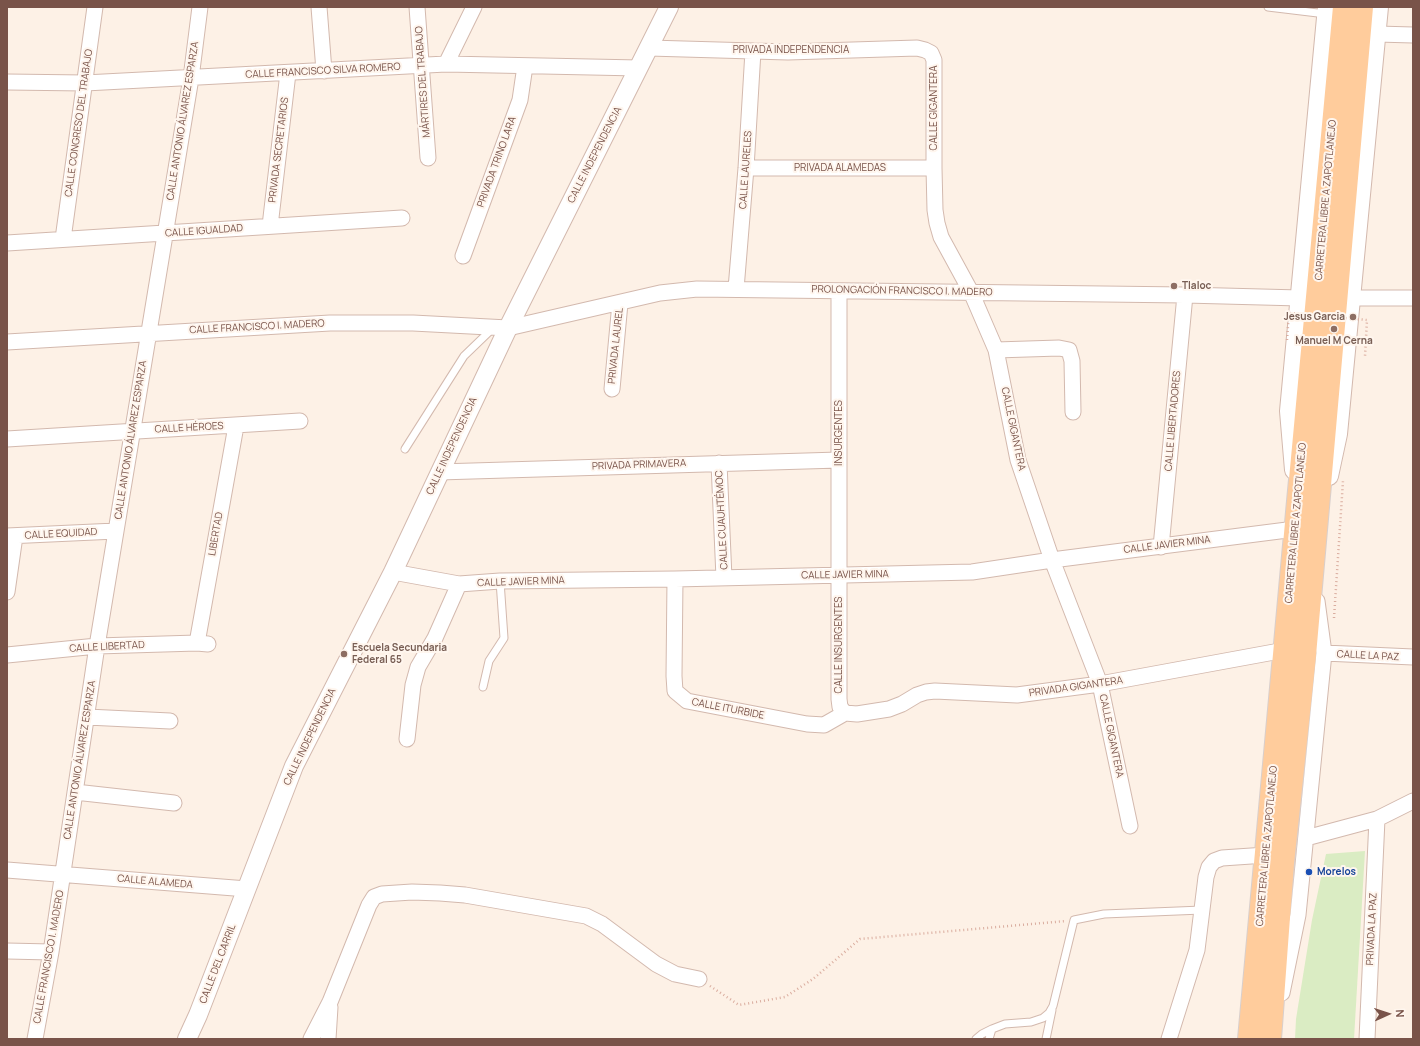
<!DOCTYPE html>
<html>
<head>
<meta charset="utf-8">
<style>
	body { margin:0 }
	#map { position:relative; width:1420px; height:1046px; overflow:hidden; background:#fdf1e6; font-family:Manrope,sans-serif }
	canvas { display:block }
	.frame { position:absolute; inset:0; border:8px solid #795349; pointer-events:none }
	.north { position:absolute; left:1368px; top:994px; width:40px; height:40px; -webkit-text-stroke:3px #fff6ee; paint-order:stroke; rotate:87deg; font-size:11px; font-weight:700; line-height:16px; text-align:center; color:#795349 }
	.north::after { content:''; display:block; margin:auto; width:14px; height:18px; background:#795349; clip-path:polygon(50% 0,100% 100%,50% 72%,0 100%) }
</style>
</head>
<body>
<div id="map">
<canvas width="1420" height="1046"></canvas>
<div class="frame"></div>
<div class="north">N</div>
</div>
<script>
const context = document.querySelector('canvas').getContext('2d');
context.lineJoin = 'round';
function fill(path, color) {
  context.fillStyle = color;
  context.fill(path, 'evenodd');
}
function toPath(rows) {
  const path = new Path2D();
  for (const r of rows) {
    path.moveTo(r[0], r[1]);
    for (let i = 2; i < r.length; i += 2) path.lineTo(r[i], r[i + 1]);
  }
  return path;
}
function stroke(path, color, width, dash) {
  context.strokeStyle = color;
  context.lineWidth = width;
  context.lineCap = dash ? 'butt' : 'round';
  context.setLineDash(dash || []);
  context.stroke(path);
}
function drawText(font, color, halo, rows, align = 'center') {
  context.font = font + ' Manrope,sans-serif';
  context.lineWidth = 4;
  context.setLineDash([]);
  context.textBaseline = 'middle';
  context.strokeStyle = halo;
  context.fillStyle = color;
  for (const [text, x, y, turn = 0] of rows) {
    context.save();
    context.translate(x, y);
    context.rotate((+turn || 0) * Math.PI / 180);
    context.textAlign = isNaN(turn) ? turn : align;
    if (halo) context.strokeText(text, 0, 0);
    context.fillText(text, 0, 0);
    context.restore();
  }
}
fill(toPath([
	[1365,851,1354,1039,1295,1039,1296,1019,1312,920,1326,854]
]), '#daecc3');
const service = toPath([
	[1268,7,1326,14],
	[405,449,464,356,492,329],
	[483,687,489,661,504,638,500,581],
	[976,1039,982,1034,992,1029,1005,1024,1031,1022,1043,1018,1049,1013,1053,1006,1074,920,1104,914,1202,910],
	[989,1039,992,1029],
	[1046,1039,1052,1010]
]);
const minor = toPath([
	[319,7,324,71],
	[417,7,428,158],
	[1377,34,1413,35],
	[649,48,788,52,917,48,925,50,931,53,934,60,934,168,935,210,937,223,941,237,971,292,996,350,1018,460,1052,560,1100,684,1130,826],
	[446,64,474,7],
	[7,82,85,83,446,64,639,68],
	[746,168,934,168],
	[270,226,288,73],
	[63,239,95,7],
	[7,243,402,218],
	[463,256,520,100,525,66],
	[736,289,746,168,753,51],
	[839,291,839,699,840,707,845,713],
	[1352,298,1413,298],
	[7,342,330,323,413,323,508,328,660,293,697,289,1185,295,1300,298],
	[996,350,1059,348,1069,350,1072,361,1073,412],
	[612,389,620,303],
	[7,439,300,421],
	[719,463,724,578],
	[439,472,839,460],
	[7,536,116,531],
	[1161,547,1185,295],
	[393,572,459,584,500,581,675,579,972,572,1052,560,1295,529],
	[675,579,674,676,675,691,687,701,807,724,824,725,845,713],
	[7,592,15,536],
	[197,643,236,426],
	[1324,653,1413,657],
	[7,655,97,646,197,643,208,644],
	[845,713,857,714,889,709,902,704,917,695,926,692,935,691,1017,695,1100,684,1285,650],
	[87,717,170,721],
	[407,739,413,685,418,667,435,638,459,584],
	[75,792,174,803],
	[1306,838,1377,819,1413,801],
	[7,870,247,889],
	[7,951,51,952],
	[1282,993,1298,915,1324,653,1317,601],
	[35,1039,51,952,97,646,191,78,200,7],
	[311,1039,330,1002,369,905,374,897,382,894,412,892,440,893,465,895,586,916,602,924,656,964,675,974,699,979],
	[328,1039,330,1007],
	[1169,1039,1197,950,1206,877,1209,867,1214,861,1222,858,1266,855],
	[1367,1039,1377,819]
]);
const tertiary = toPath([
	[1294,470,1289,411,1327,7],
	[1329,476,1338,434,1379,7],
	[187,1039,198,1015,294,766,393,572,508,328,669,7]
]);
const primary = toPath([
	[1249,1039,1297,512,1344,7],
	[1270,1039,1283,863,1305,655,1362,7]
]);
stroke(service, '#d3b9ae', 9);
stroke(minor, '#d3b9ae', 17);
stroke(tertiary, '#d3b9ae', 20);
stroke(primary, '#d9cfcc', 24);
stroke(toPath([
	[1334,618,1343,481],
	[710,986,739,1005,785,997,813,979,860,939,1066,921]
]), '#daad9f', 2.5, [1, 3]);
stroke(service, '#fff', 7);
stroke(minor, '#fff', 15);
stroke(tertiary, '#fff', 18);
stroke(primary, '#ffcc9c', 22);
stroke(toPath([
	[1287,340,1289,313,1367,320,1365,356]
]), '#daad9f', 2.5, [1, 3]);
for (const [x, y, r, color] of [
	[1174,286,4,"#8d6e63"],
	[1353,317,4,"#8d6e63"],
	[1334,329,4,"#8d6e63"],
	[344,654,4,"#8d6e63"],
	[1309,872,4,"#1a4fb4"]
]) {
  const dot = new Path2D();
  dot.arc(x, y, r, 0, 2 * Math.PI);
  context.fillStyle = color;
  context.fill(dot);
  stroke(dot, '#fff6ee', 1.5);
}
drawText('10px', '#795349', '#fff6ee', [
	["PRIVADA INDEPENDENCIA",791,50],
	["CALLE FRANCISCO SILVA ROMERO",323,71,-3],
	["MÁRTIRES DEL TRABAJO",423,82,-94],
	["CALLE GIGANTERA",934,108,-90],
	["CALLE ANTONIO ÁLVAREZ ESPARZA",183,121,-81],
	["CALLE CONGRESO DEL TRABAJO",79,123,-82],
	["PRIVADA SECRETARIOS",279,150,-83],
	["CALLE INDEPENDENCIA",595,155,-63],
	["PRIVADA TRINO LARA",497,162,-70],
	["PRIVADA ALAMEDAS",840,168],
	["CALLE LAURELES",746,170,-86],
	["CARRETERA LIBRE A ZAPOTLANEJO",1326,200,-85],
	["CALLE IGUALDAD",204,231,-4],
	["PROLONGACIÓN FRANCISCO I. MADERO",902,291,1],
	["CALLE FRANCISCO I. MADERO",257,327,-3],
	["PRIVADA LAUREL",616,346,-84],
	["CALLE LIBERTADORES",1173,421,-85],
	["CALLE HÉROES",189,428,-3],
	["CALLE GIGANTERA",1013,429,78],
	["INSURGENTES",839,433,-90],
	["CALLE ANTONIO ÁLVAREZ ESPARZA",131,440,-81],
	["CALLE INDEPENDENCIA",452,446,-65],
	["PRIVADA PRIMAVERA",639,465,-2],
	["CALLE CUAUHTÉMOC",722,520,-93],
	["CARRETERA LIBRE A ZAPOTLANEJO",1296,523,-85],
	["CALLE EQUIDAD",61,534,-3],
	["LIBERTAD",216,534,-80],
	["CALLE JAVIER MINA",1167,545,-7],
	["CALLE JAVIER MINA",845,575,-1],
	["CALLE JAVIER MINA",521,582,-2],
	["CALLE INSURGENTES",839,645,-90],
	["CALLE LIBERTAD",107,647,-3],
	["CALLE LA PAZ",1368,656,3],
	["PRIVADA GIGANTERA",1076,687,-8],
	["CALLE ITURBIDE",728,709,11],
	["CALLE GIGANTERA",1111,736,78],
	["CALLE INDEPENDENCIA",310,737,-64],
	["CALLE ANTONIO ÁLVAREZ ESPARZA",80,760,-81],
	["CARRETERA LIBRE A ZAPOTLANEJO",1267,846,-85],
	["CALLE ALAMEDA",155,882,5],
	["PRIVADA LA PAZ",1372,929,-87],
	["CALLE FRANCISCO I. MADERO",49,957,-80],
	["CALLE DEL CARRIL",218,964,-69]
]);
drawText('bold 10px', '#785e54', '#fff6ee', [
	["Tlaloc",1182,286],
	["Jesus Garcia",1345,317,"right"],
	["Manuel M Cerna",1334,341,"center"],
	["Escuela Secundaria",352,648],
	["Federal 65",352,660]
], 'left');
drawText('bold 10px', '#164399', '#fff6ee', [
	["Morelos",1317,872]
], 'left');
</script>
</body>
</html>
